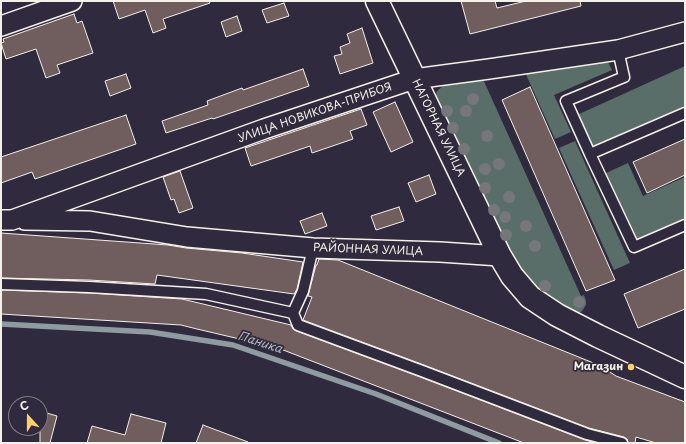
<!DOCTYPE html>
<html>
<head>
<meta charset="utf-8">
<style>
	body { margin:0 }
	#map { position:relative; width:686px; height:444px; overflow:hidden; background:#2f2a3d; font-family:"Playpen Sans",sans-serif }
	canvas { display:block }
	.frame { position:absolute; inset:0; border:2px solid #f4f1e8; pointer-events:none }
	.north { position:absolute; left:8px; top:396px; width:40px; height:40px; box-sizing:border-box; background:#2f2a3d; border:1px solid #7e7a81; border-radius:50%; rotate:339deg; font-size:11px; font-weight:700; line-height:16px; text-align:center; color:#f4f1e8 }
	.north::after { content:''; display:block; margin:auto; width:14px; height:18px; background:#ffd166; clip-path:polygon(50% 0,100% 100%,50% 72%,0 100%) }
</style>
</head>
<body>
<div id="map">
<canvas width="686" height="444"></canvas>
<div class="frame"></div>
<div class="north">С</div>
</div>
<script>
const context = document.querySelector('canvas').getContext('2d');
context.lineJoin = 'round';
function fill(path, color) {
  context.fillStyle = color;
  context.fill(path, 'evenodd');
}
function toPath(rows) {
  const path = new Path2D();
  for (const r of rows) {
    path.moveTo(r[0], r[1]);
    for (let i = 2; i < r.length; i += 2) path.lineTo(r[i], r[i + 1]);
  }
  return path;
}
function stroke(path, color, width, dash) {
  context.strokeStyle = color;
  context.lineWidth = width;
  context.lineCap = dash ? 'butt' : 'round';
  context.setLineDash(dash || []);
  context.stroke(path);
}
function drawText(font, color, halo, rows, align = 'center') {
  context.font = font + ' "Playpen Sans",sans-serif';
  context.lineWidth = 3.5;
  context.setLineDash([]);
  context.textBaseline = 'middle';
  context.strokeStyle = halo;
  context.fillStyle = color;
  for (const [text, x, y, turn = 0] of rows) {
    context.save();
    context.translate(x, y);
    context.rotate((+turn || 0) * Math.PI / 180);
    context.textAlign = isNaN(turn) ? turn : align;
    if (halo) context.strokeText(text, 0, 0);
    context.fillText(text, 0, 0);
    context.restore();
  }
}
fill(toPath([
	[607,60,612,70,554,95,571,132,555,139,524,70],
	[685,66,685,109,593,150,577,115],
	[482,77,581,296,584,295,586,301,586,305,582,311,578,314,529,290,433,105,437,91,443,86,448,83],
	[575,141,630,263,614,270,559,148],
	[628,163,643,196,685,177,685,218,634,241,604,174]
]), '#596e68');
stroke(toPath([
	[1,324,150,332,233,345,376,394,499,443]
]), '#8e9ca1', 5.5);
const building = toPath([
	[113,1,209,1,210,3,163,19,166,28,153,33,145,10,119,19,113,1],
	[461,1,495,1,497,8,526,1,580,1,581,6,470,34,461,1],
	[284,3,289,16,267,23,262,10,284,3],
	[74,14,77,23,82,21,93,53,57,65,60,73,46,78,36,49,6,59,1,43,4,42,3,39,74,14],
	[237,16,242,31,226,37,221,22,237,16],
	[362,28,373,63,340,74,334,56,342,54,340,47,350,43,347,34,362,28],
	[303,69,309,86,213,119,212,118,166,133,162,121,208,105,207,101,242,88,243,90,303,69],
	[126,74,131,88,110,96,105,81,126,74],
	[530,87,615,280,586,291,502,100,530,87],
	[395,102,413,142,391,152,373,112,395,102],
	[361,109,367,125,350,131,353,139,312,153,310,146,251,166,245,148,361,109],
	[126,115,136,144,35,179,32,172,1,183,1,157,126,115],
	[685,139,685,175,647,193,633,162,685,139],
	[180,171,193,208,179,213,174,199,171,200,163,177,180,171],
	[429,175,436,194,416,202,408,183,429,175],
	[399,207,404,221,376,230,371,216,399,207],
	[322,213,327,226,305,234,300,221,322,213],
	[1,233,168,245,186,248,242,253,303,262,297,289,294,294,157,275,155,284,89,280,1,278,1,233],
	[319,259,338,260,601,366,616,376,685,402,685,443,656,443,636,437,635,443,628,443,627,439,624,437,589,428,424,365,303,320,312,297,308,296,316,265,317,265,319,259],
	[685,269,685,309,638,328,624,294,685,269],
	[1,290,89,293,182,299,291,325,293,329,296,331,420,377,585,440,596,443,524,443,278,348,197,329,181,325,1,314,1,290],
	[40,411,57,416,50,443,40,443,40,411],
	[131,414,166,423,161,443,87,443,92,426,125,435,131,414],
	[203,425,248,442,248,443,196,443,203,425]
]);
fill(building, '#705d5e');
stroke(building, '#f4f1e8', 1);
const service = toPath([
	[685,113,590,154,634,247,685,225],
	[590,154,566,101,624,77,618,50],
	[1,284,89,287,206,294,293,313,298,325,422,371,587,434,622,443],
	[293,313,303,291,313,248]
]);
const minor = toPath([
	[1,26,72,1],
	[1,220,12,220,264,129,414,79,489,69,618,50,685,32],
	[25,220,90,221,187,237,313,248,440,252,500,256]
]);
const tertiary = toPath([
	[377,1,500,256,512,276,530,297,557,315,598,336,685,377]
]);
stroke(service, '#f4f1e8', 13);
stroke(minor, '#f4f1e8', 22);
stroke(tertiary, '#f4f1e8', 25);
stroke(service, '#2f2a3d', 10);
stroke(minor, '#2f2a3d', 19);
stroke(tertiary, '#2f2a3d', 22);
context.fillStyle = '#75777b';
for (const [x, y] of [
	[473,99],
	[447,111],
	[466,111],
	[453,128],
	[487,136],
	[464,149],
	[499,164],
	[485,169],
	[485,188],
	[509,197],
	[494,210],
	[505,217],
	[526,226],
	[506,235],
	[535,246],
	[545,286],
	[579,302]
]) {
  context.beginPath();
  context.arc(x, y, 6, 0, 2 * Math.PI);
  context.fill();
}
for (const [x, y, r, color] of [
	[631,367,4,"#ffd166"]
]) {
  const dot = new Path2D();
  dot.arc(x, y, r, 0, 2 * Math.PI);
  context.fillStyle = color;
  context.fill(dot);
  stroke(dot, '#2f2a3d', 1.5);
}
drawText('11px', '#f4f1e8', '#2f2a3d', [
	["УЛИЦА НОВИКОВА-ПРИБОЯ",315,113,-19],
	["НАГОРНАЯ УЛИЦА",438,128,64],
	["РАЙОННАЯ УЛИЦА",368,250,2]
]);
drawText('bold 11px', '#f4f1e8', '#2f2a3d', [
	["Магазин",623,367]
], 'right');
drawText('italic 12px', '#b0b8b9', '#2f2a3d', [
	["Паника",260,343,18]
]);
</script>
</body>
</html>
